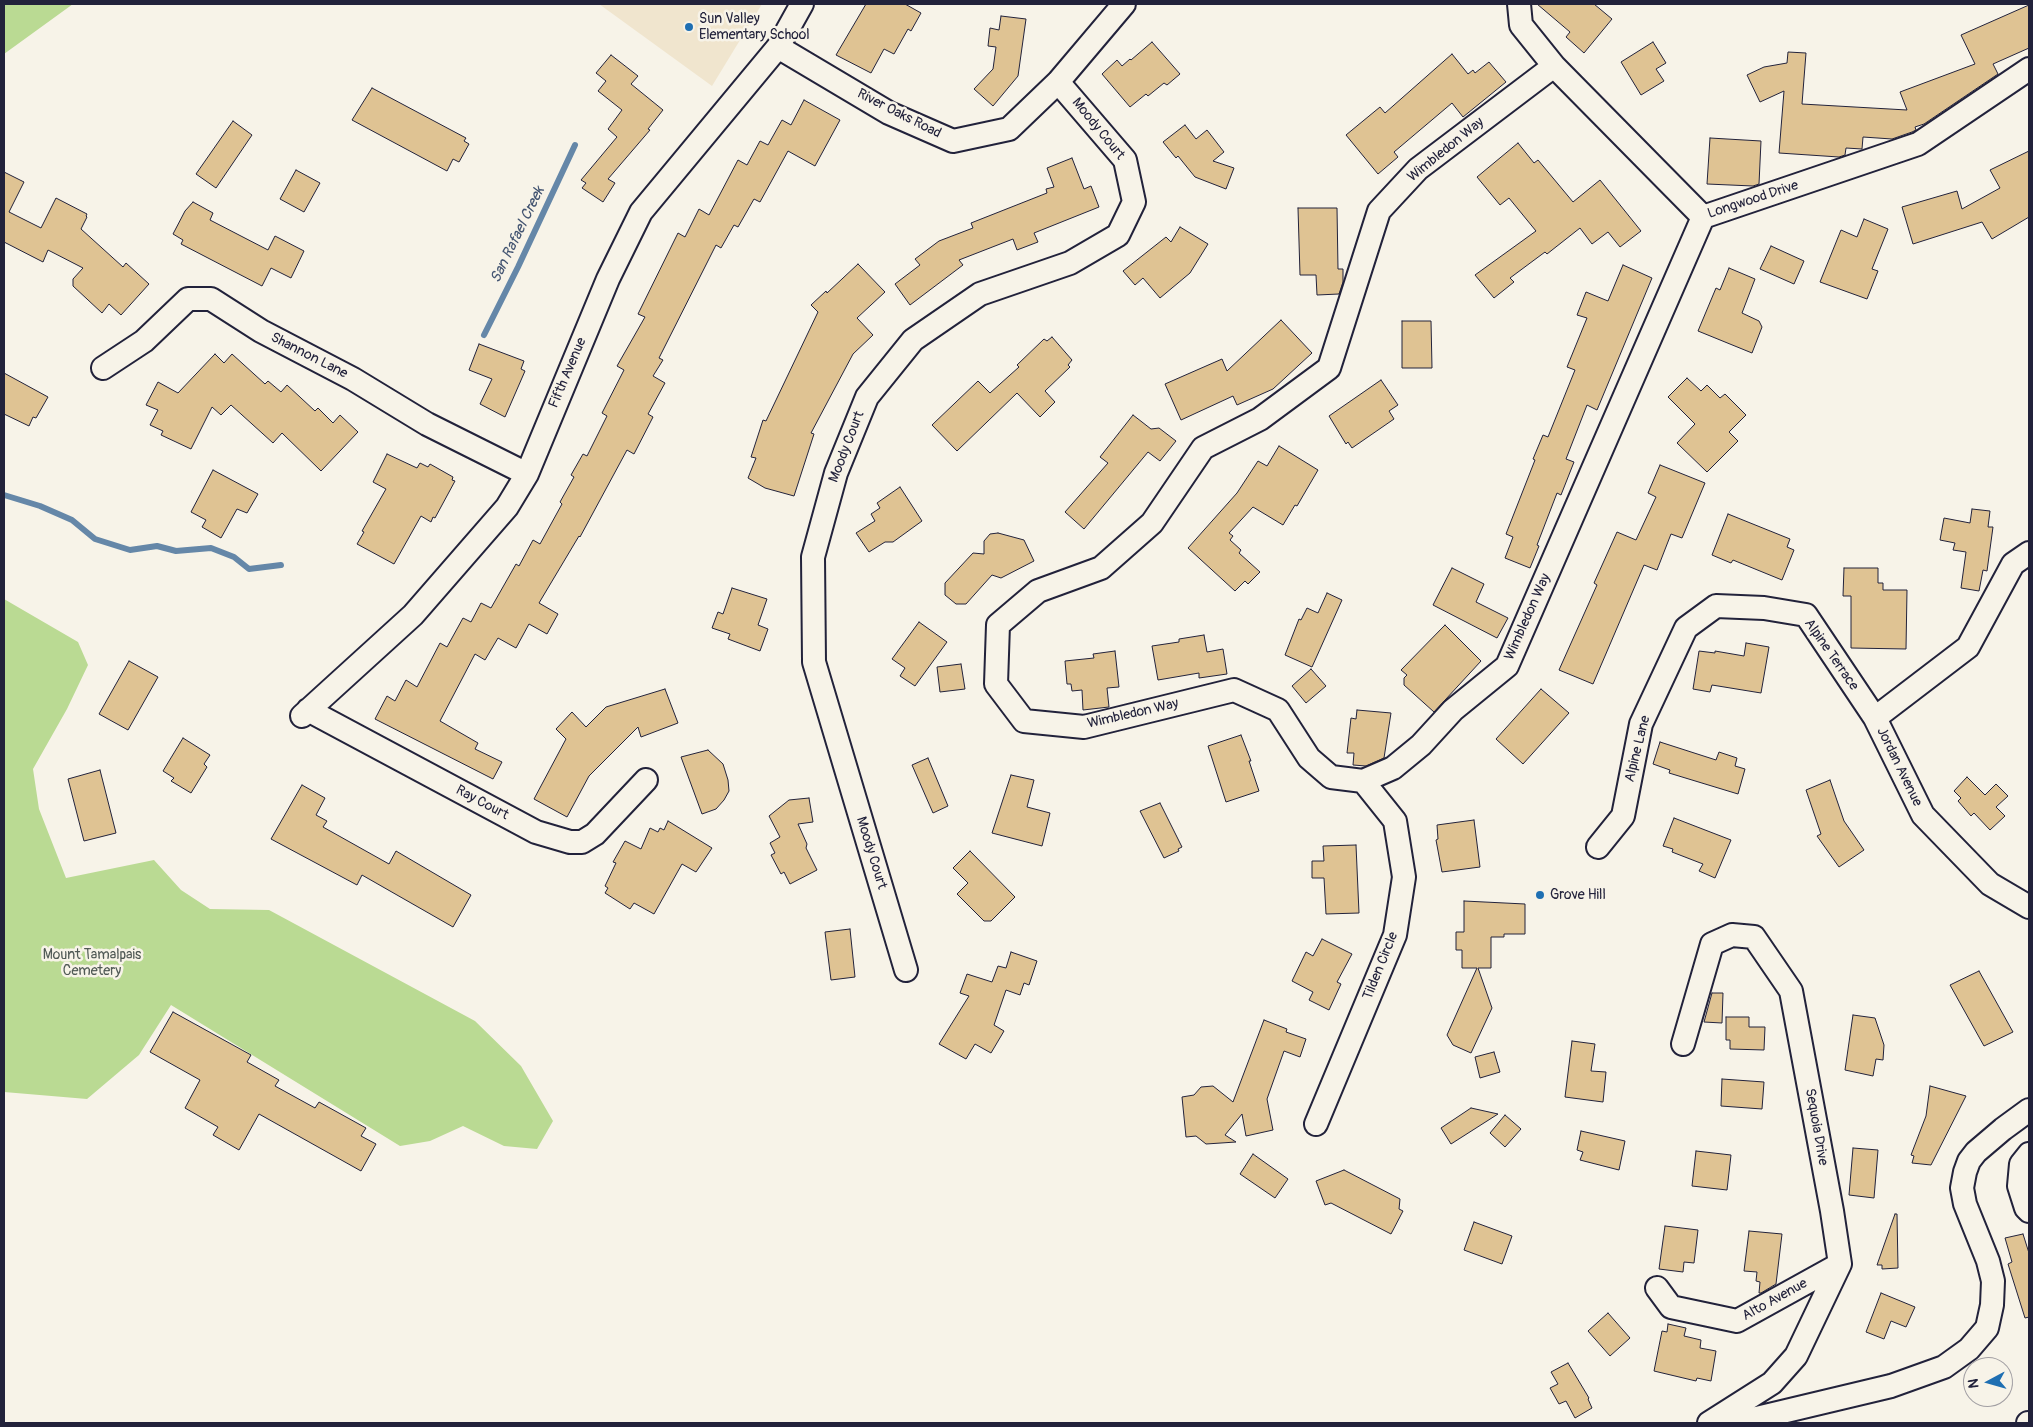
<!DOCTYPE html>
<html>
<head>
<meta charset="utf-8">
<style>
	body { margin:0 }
	#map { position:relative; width:2033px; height:1427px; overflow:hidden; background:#f7f3e8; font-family:Pangolin,sans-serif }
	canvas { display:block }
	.frame { position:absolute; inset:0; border:5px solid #22223b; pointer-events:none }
	.north { position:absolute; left:1963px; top:1357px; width:50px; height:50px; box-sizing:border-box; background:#f7f3e8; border:1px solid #a29fa3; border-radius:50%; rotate:264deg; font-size:14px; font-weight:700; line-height:20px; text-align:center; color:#22223b }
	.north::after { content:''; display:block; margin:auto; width:18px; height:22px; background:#1f6fb2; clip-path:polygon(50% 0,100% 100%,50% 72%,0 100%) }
</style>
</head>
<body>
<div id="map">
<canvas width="2033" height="1427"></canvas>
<div class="frame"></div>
<div class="north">N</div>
</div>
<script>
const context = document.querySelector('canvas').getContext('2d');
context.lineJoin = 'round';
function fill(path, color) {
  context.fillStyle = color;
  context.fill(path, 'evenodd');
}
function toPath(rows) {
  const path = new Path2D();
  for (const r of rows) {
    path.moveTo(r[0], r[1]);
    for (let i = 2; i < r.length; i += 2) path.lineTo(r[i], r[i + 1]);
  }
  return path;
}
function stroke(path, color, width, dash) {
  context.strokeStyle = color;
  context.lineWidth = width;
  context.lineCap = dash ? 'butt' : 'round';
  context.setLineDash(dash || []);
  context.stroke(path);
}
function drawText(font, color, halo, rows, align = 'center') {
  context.font = font + ' Pangolin,sans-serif';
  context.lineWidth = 5;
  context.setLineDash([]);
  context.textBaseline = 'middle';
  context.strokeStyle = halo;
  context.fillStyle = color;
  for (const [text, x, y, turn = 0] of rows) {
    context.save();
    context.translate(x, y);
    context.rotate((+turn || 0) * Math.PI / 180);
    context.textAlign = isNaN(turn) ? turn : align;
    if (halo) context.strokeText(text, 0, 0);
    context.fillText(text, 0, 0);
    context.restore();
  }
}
fill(toPath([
	[599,4,762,4,712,86]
]), '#f0e5ce');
fill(toPath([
	[4,4,73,4,4,54],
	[4,599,78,642,88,665,67,709,33,769,39,809,66,878,154,860,181,890,210,909,269,910,475,1021,521,1066,553,1121,537,1149,504,1146,463,1126,430,1141,400,1146,171,1005,139,1055,87,1099,4,1092]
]), '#bada93');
stroke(toPath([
	[484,335,518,267,575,145],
	[4,495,40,506,72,520,95,539,130,550,157,546,176,551,211,548,234,557,249,569,281,565]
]), '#6587a8', 6);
const building = toPath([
	[866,4,905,4,921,13,911,31,908,29,894,54,884,49,871,73,836,55,866,4],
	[1537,4,1594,4,1612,19,1584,53,1566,37,1570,32,1537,4],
	[2029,5,2029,48,1993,64,1998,74,1924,124,1915,127,1916,130,1912,132,1892,139,1863,137,1862,149,1846,148,1845,155,1839,157,1779,153,1784,91,1760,102,1747,75,1764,67,1787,63,1788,52,1806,53,1802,104,1907,110,1900,92,1975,64,1961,35,2029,5],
	[1001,16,1026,19,1018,76,993,106,974,89,993,69,996,47,988,46,990,28,999,30,1001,16],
	[1152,42,1180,74,1167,85,1164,83,1148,96,1146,94,1130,107,1102,74,1117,60,1122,66,1130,59,1131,60,1152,42],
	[1653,42,1666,63,1656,69,1664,81,1641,95,1621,62,1653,42],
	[1452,54,1468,74,1473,70,1475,73,1489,62,1506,82,1463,117,1452,103,1394,152,1398,157,1378,174,1346,135,1380,107,1385,113,1452,54],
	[611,55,638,76,631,84,663,110,648,129,650,130,608,179,615,183,603,202,582,188,586,183,581,180,617,137,608,129,622,110,598,91,606,81,596,73,611,55],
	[372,88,466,138,464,141,469,144,459,162,453,159,447,171,352,120,372,88],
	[804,100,840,120,815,166,788,151,760,202,754,199,738,227,734,225,721,248,716,245,659,358,663,360,653,376,665,383,648,414,653,417,634,454,627,450,580,537,579,536,539,603,558,614,547,634,529,624,516,648,498,638,485,660,475,654,440,721,478,743,475,749,502,762,493,779,375,719,387,696,395,701,406,680,417,687,440,643,447,647,463,618,471,622,481,603,491,608,516,564,519,566,533,540,540,544,562,504,560,502,574,477,571,475,583,454,587,456,607,416,602,413,624,370,617,366,645,317,638,314,678,233,685,237,699,209,709,215,738,160,747,165,760,141,768,145,782,120,791,125,804,100],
	[233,121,252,135,216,188,196,174,233,121],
	[1185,125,1196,139,1207,130,1224,152,1213,161,1234,168,1226,189,1195,177,1178,156,1176,158,1163,142,1185,125],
	[1710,138,1761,141,1759,184,1753,186,1707,184,1710,138],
	[1518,143,1534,163,1538,160,1573,202,1600,180,1641,231,1620,247,1608,232,1592,244,1580,228,1547,254,1545,252,1510,278,1514,282,1494,298,1475,275,1536,231,1509,198,1500,205,1477,177,1518,143],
	[2029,151,2029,217,1992,239,1982,222,1913,244,1902,207,1957,191,1962,209,2000,188,1990,170,2029,151],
	[1072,158,1084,189,1091,186,1099,207,1034,233,1038,242,1017,250,1013,239,959,260,963,265,910,305,895,284,920,265,915,259,939,241,973,228,971,223,1047,193,1046,189,1054,187,1047,168,1072,158],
	[296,170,320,183,304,212,280,199,296,170],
	[4,172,24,182,9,212,41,228,56,198,87,214,86,216,87,217,81,229,123,267,126,263,149,284,121,315,109,304,102,313,73,286,73,279,83,268,48,250,43,262,4,242,4,172],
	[193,202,213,213,210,220,268,250,275,236,304,251,291,278,271,268,262,286,181,244,183,240,173,234,185,211,193,202],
	[1298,208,1337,208,1338,269,1343,269,1343,282,1339,294,1317,295,1316,275,1300,275,1298,208],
	[1864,219,1888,229,1872,269,1878,271,1867,299,1820,282,1841,230,1857,237,1864,219],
	[1180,227,1208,244,1190,273,1160,298,1143,278,1135,285,1123,271,1166,237,1171,242,1180,227],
	[1771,246,1804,261,1794,284,1760,269,1771,246],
	[858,264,885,292,857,318,873,335,853,354,811,433,814,434,794,496,765,488,748,478,756,458,751,457,763,420,766,421,818,312,811,305,826,291,827,293,858,264],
	[1623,265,1652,278,1597,410,1587,405,1566,459,1574,462,1561,495,1557,493,1537,545,1539,546,1530,568,1505,558,1513,537,1506,534,1535,460,1533,459,1543,435,1548,437,1575,370,1567,367,1587,318,1577,315,1586,292,1608,301,1623,265],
	[1729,268,1755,279,1742,313,1759,321,1762,327,1752,353,1698,331,1716,288,1720,290,1729,268],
	[1281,320,1312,353,1273,389,1237,405,1233,396,1181,420,1165,384,1222,359,1227,371,1281,320],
	[1402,321,1431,321,1432,368,1402,368,1402,321],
	[1052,337,1072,360,1068,365,1070,367,1045,391,1055,402,1040,417,1017,393,957,451,932,425,978,381,990,393,1019,367,1017,365,1044,339,1047,341,1052,337],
	[479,344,524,361,521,369,525,371,505,417,480,404,492,379,469,370,479,344],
	[215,354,224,363,232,354,265,384,268,381,281,392,287,385,315,411,318,408,333,423,340,415,358,432,321,471,282,433,273,443,231,405,221,415,212,407,191,449,161,435,163,431,150,425,158,410,146,405,158,382,178,393,215,354],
	[4,373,48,397,36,418,33,417,29,426,4,414,4,373],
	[1687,378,1701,391,1707,385,1720,398,1725,394,1746,415,1729,432,1738,441,1707,472,1677,443,1695,424,1668,397,1687,378],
	[1381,380,1398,405,1389,411,1394,419,1352,448,1348,442,1346,444,1329,416,1381,380],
	[1133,415,1151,429,1159,428,1176,441,1160,461,1148,452,1084,529,1065,512,1108,463,1100,457,1133,415],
	[1279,446,1318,470,1297,506,1295,505,1283,525,1253,507,1229,533,1233,536,1230,540,1241,550,1239,553,1260,572,1248,584,1245,581,1235,591,1188,548,1237,493,1258,461,1267,466,1279,446],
	[387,454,417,468,420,463,428,467,430,464,453,477,452,480,455,481,435,518,433,517,431,522,421,516,394,564,357,544,364,532,362,531,386,489,373,482,387,454],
	[1660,465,1705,483,1682,538,1671,534,1657,570,1644,565,1593,684,1559,670,1597,585,1594,583,1617,532,1636,540,1656,497,1648,493,1660,465],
	[213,470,258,494,247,513,237,509,221,538,202,527,206,520,191,512,213,470],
	[900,487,922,521,893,542,885,542,869,552,856,533,875,521,871,514,880,508,877,503,900,487],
	[1972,509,1990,511,1988,527,1993,527,1987,571,1983,570,1979,591,1961,588,1966,552,1953,550,1955,543,1940,540,1944,518,1970,523,1972,509],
	[1728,514,1790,539,1787,547,1794,550,1782,580,1733,560,1731,563,1712,555,1728,514],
	[998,533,1024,540,1034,561,1001,578,992,575,966,604,956,604,945,595,945,583,973,553,984,554,984,541,990,534,998,533],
	[1452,568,1484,584,1476,602,1508,618,1497,638,1433,605,1452,568],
	[1844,568,1878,568,1878,583,1883,583,1883,590,1907,590,1906,649,1851,648,1851,596,1843,596,1844,568],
	[732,588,767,599,758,625,768,629,760,651,728,639,730,634,712,628,718,612,723,614,732,588],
	[1327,593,1342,600,1312,667,1285,655,1299,619,1301,620,1307,608,1318,613,1327,593],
	[919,622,947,642,915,686,900,676,905,668,892,659,919,622],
	[1445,625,1481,661,1434,712,1404,685,1404,678,1407,675,1401,670,1445,625],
	[1204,635,1207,652,1223,649,1227,674,1199,678,1199,673,1158,680,1152,646,1179,642,1179,639,1204,635],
	[1746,643,1769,647,1761,693,1712,685,1710,692,1693,689,1699,651,1715,653,1715,651,1744,656,1746,643],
	[1115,651,1119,687,1107,688,1109,707,1083,710,1082,690,1072,691,1071,684,1067,684,1065,661,1094,658,1093,654,1115,651],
	[129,661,158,677,128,730,99,714,129,661],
	[961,664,965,689,940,692,937,667,961,664],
	[1311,669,1326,686,1306,703,1292,686,1311,669],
	[665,689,678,723,641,737,638,727,589,776,567,817,534,799,566,739,556,729,572,712,586,727,606,707,665,689],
	[1541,689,1569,713,1523,764,1496,739,1541,689],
	[1357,710,1391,713,1384,758,1366,766,1353,765,1354,753,1347,753,1351,718,1356,719,1357,710],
	[1241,735,1251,761,1249,761,1259,791,1226,802,1208,746,1241,735],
	[183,738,210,755,204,764,207,767,191,793,171,781,174,778,163,771,183,738],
	[1660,742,1716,760,1719,752,1737,758,1735,766,1745,769,1738,794,1669,773,1670,770,1653,764,1660,742],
	[708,750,723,764,728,780,729,791,724,800,716,809,702,814,681,757,708,750],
	[928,758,948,806,933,813,912,765,928,758],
	[100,770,116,833,84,841,68,779,100,770],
	[1011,775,1034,780,1027,807,1050,813,1042,846,992,833,1011,775],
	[1967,777,1985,795,1996,784,2008,796,1996,807,2005,816,1990,830,1974,813,1971,816,1958,801,1961,798,1954,791,1967,777],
	[1830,780,1844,821,1864,850,1839,867,1817,836,1821,834,1806,790,1830,780],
	[302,785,325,798,316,815,327,821,323,827,389,864,396,851,471,895,453,927,362,875,357,885,271,839,302,785],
	[809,798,813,822,798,824,807,844,806,848,817,870,790,884,784,872,781,874,771,855,775,853,770,843,780,837,769,816,789,800,809,798],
	[1160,803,1182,847,1178,849,1179,851,1164,858,1140,811,1160,803],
	[1674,818,1731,840,1715,878,1699,871,1703,864,1672,852,1673,849,1663,846,1674,818],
	[1474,820,1480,867,1442,872,1436,840,1438,839,1437,825,1474,820],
	[668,821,712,848,696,872,682,864,654,914,634,903,630,909,605,893,608,888,605,886,616,863,613,862,625,841,641,849,650,828,658,832,660,828,664,830,668,821],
	[1356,845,1359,913,1326,914,1324,878,1312,878,1312,861,1324,861,1323,846,1356,845],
	[970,851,1015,897,991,921,984,921,957,894,968,883,953,868,970,851],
	[1464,901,1525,904,1525,934,1504,934,1504,937,1491,937,1491,968,1478,968,1492,1008,1471,1053,1453,1045,1447,1035,1477,968,1462,968,1462,950,1456,950,1456,932,1464,932,1464,901],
	[850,929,855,977,831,980,825,932,850,929],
	[1322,939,1352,954,1337,982,1341,984,1329,1010,1309,1000,1313,992,1292,981,1306,952,1313,956,1322,939],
	[1011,952,1037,961,1029,985,1024,983,1020,995,1006,990,994,1025,1004,1031,991,1053,975,1044,966,1059,939,1044,969,996,960,993,967,974,992,982,998,966,1006,968,1011,952],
	[1979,971,2013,1032,1984,1046,1950,985,1979,971],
	[1712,993,1723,993,1722,1023,1704,1022,1712,993],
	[173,1012,251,1055,247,1062,279,1080,275,1086,315,1108,319,1102,366,1128,361,1136,376,1144,361,1171,259,1114,239,1150,213,1135,218,1127,185,1108,200,1080,150,1052,173,1012],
	[1853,1015,1875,1018,1884,1045,1883,1060,1876,1059,1873,1076,1845,1070,1853,1015],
	[1726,1017,1749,1017,1749,1027,1765,1027,1764,1050,1730,1049,1730,1040,1726,1040,1726,1017],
	[1264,1020,1287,1029,1286,1032,1306,1039,1300,1057,1284,1051,1267,1099,1273,1130,1246,1136,1242,1114,1225,1135,1236,1142,1206,1144,1196,1136,1186,1137,1182,1097,1194,1095,1201,1087,1213,1086,1233,1102,1264,1020],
	[1572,1041,1595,1044,1591,1071,1606,1072,1603,1102,1565,1097,1572,1041],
	[1494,1052,1500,1072,1480,1078,1475,1057,1494,1052],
	[1722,1079,1764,1082,1762,1109,1721,1106,1722,1079],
	[1930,1086,1966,1096,1931,1165,1912,1163,1914,1156,1911,1155,1926,1116,1930,1086],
	[1471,1108,1498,1114,1451,1144,1441,1128,1471,1108],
	[1505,1115,1521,1129,1505,1147,1490,1133,1505,1115],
	[1581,1131,1625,1141,1619,1170,1580,1160,1583,1152,1577,1150,1581,1131],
	[1853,1148,1878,1150,1874,1198,1849,1195,1853,1148],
	[1696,1151,1731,1155,1727,1190,1692,1186,1696,1151],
	[1253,1154,1288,1179,1275,1198,1240,1174,1253,1154],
	[1344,1170,1400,1199,1399,1209,1403,1211,1391,1234,1331,1203,1325,1205,1316,1181,1344,1170],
	[1895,1214,1897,1214,1898,1268,1882,1269,1882,1265,1877,1265,1895,1214],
	[1474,1222,1512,1236,1502,1264,1464,1250,1474,1222],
	[1665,1226,1698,1230,1694,1263,1684,1262,1683,1272,1659,1269,1665,1226],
	[1749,1231,1782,1234,1776,1284,1761,1293,1759,1293,1760,1282,1756,1281,1757,1272,1744,1271,1749,1231],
	[2023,1234,2029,1253,2029,1317,2025,1318,2008,1264,2012,1262,2005,1238,2023,1234],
	[1881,1293,1915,1307,1906,1327,1891,1321,1884,1339,1866,1332,1881,1293],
	[1608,1313,1630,1338,1610,1356,1588,1331,1608,1313],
	[1668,1324,1686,1328,1684,1336,1701,1340,1700,1348,1716,1351,1711,1381,1697,1378,1696,1381,1654,1371,1662,1331,1667,1332,1668,1324],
	[1568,1363,1589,1398,1588,1399,1592,1408,1575,1418,1566,1401,1559,1404,1550,1388,1558,1384,1551,1372,1568,1363]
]);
fill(building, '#dfc393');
stroke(building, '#22223b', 1);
const minor = toPath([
	[1519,4,1521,25,1554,66,1703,217],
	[778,47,889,113,953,141,1009,129,1058,82,1124,4],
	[1554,66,1418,169,1379,211,1329,368,1260,419,1203,448,1152,523,1101,568,1038,591,998,625,996,684,1024,721,1084,727,1234,690,1278,710,1309,758,1331,777,1363,781,1393,768,1421,745,1453,710,1507,666,1703,217],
	[1703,217,1918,144,2029,69],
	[103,368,144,341,188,299,211,299,261,331,353,379,427,424,527,474],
	[308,710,536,832,570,842,582,842,595,834,646,780],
	[302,716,413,615,507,507,527,474,608,279,641,212,778,47,802,4],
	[1875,718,1968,647,2013,564,2029,553],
	[1598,847,1623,816,1641,724,1686,628,1716,606,1764,608,1806,615,1875,718,1923,815,1990,884,2029,907],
	[906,970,814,662,813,557,836,473,867,397,913,340,980,294,1070,263,1118,235,1134,202,1125,160,1058,82],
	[1683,1044,1712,944,1732,935,1754,937,1791,991,1832,1211,1840,1264,1796,1356,1772,1383,1709,1423],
	[1316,1124,1395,935,1404,877,1395,821,1363,781],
	[2029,1154,2021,1164,2019,1186,2026,1208,2029,1211],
	[1657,1288,1671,1307,1737,1321,1840,1264],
	[1736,1423,1891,1386,1944,1367,1969,1349,1987,1328,1992,1305,1993,1281,1988,1261,1965,1204,1962,1188,1965,1172,1969,1161,1976,1152,2003,1129,2029,1110],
	[2028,1423,2029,1423]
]);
stroke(minor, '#22223b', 26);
stroke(minor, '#f7f3e8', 22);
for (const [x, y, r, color] of [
	[689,27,5,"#1f6fb2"],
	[1540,895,5,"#1f6fb2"]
]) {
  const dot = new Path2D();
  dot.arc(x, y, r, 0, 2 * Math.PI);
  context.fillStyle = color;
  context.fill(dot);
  stroke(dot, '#f7f3e8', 2);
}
drawText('14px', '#22223b', '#f7f3e8', [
	["Sun Valley",699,19],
	["Elementary School",699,35],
	["Grove Hill",1550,895]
], 'left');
drawText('14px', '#22223b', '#f7f3e8', [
	["River Oaks Road",899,114,27],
	["Moody Court",1098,129,51],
	["Wimbledon Way",1446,150,-39],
	["Longwood Drive",1753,200,-18],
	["Shannon Lane",309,356,27],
	["Fifth Avenue",568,373,-67],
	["Moody Court",847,447,-69],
	["Wimbledon Way",1528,617,-66],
	["Alpine Terrace",1831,655,55],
	["Wimbledon Way",1133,714,-13],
	["Alpine Lane",1638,749,-76],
	["Jordan Avenue",1899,767,64],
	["Ray Court",482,803,28],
	["Moody Court",871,853,73],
	["Tilden Circle",1381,966,-68],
	["Sequoia Drive",1816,1127,80],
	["Alto Avenue",1775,1300,-29]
]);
drawText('14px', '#505955', '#f7f3e8', [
	["Mount Tamalpais",92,955],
	["Cemetery",92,971]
]);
drawText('italic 15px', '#435471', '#f7f3e8', [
	["San Rafael Creek",518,235,-64]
]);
</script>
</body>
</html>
